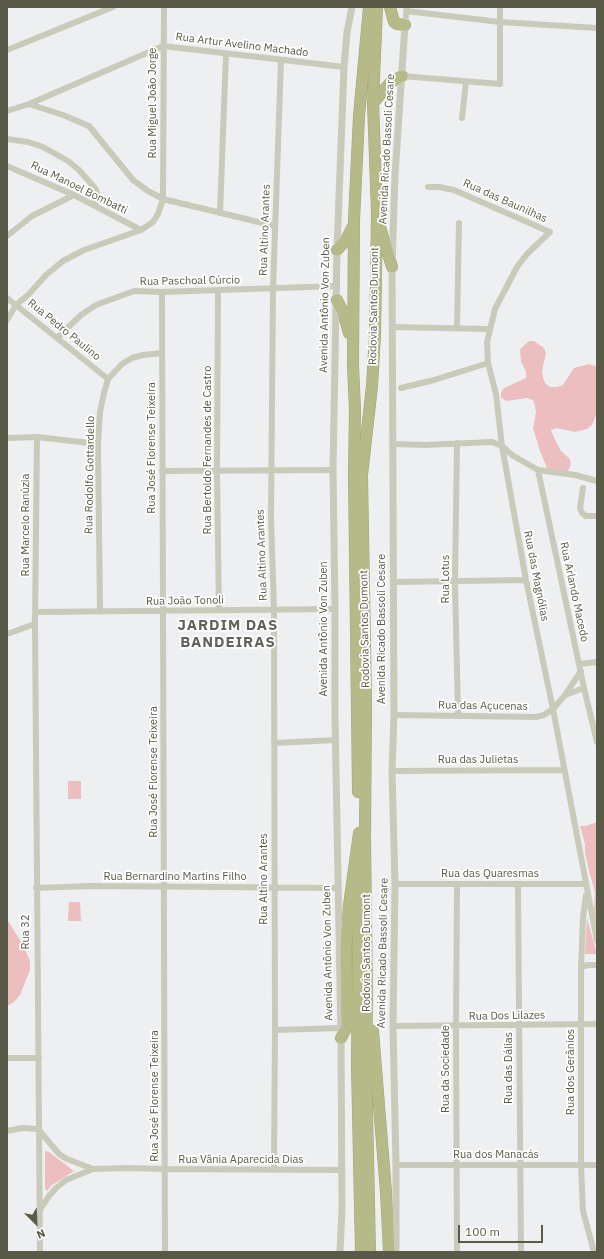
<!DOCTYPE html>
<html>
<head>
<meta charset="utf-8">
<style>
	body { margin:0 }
	#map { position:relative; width:604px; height:1259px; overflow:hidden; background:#eeeff0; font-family:"IBM Plex Sans",sans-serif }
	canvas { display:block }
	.frame { position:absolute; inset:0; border:8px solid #595a47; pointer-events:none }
	.north { position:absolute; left:16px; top:1203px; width:40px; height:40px; -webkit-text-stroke:3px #fff; paint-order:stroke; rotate:156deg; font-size:11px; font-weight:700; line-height:16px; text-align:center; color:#595a47 }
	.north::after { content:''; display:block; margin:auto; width:14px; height:18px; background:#595a47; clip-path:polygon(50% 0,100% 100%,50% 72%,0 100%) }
	.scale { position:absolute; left:458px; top:1225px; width:85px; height:18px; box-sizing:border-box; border:2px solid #595a47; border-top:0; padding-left:5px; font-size:12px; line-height:14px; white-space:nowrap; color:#595a47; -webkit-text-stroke:3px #fff; paint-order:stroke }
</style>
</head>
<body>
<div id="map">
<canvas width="604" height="1259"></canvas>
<div class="frame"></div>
<div class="north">N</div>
<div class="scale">100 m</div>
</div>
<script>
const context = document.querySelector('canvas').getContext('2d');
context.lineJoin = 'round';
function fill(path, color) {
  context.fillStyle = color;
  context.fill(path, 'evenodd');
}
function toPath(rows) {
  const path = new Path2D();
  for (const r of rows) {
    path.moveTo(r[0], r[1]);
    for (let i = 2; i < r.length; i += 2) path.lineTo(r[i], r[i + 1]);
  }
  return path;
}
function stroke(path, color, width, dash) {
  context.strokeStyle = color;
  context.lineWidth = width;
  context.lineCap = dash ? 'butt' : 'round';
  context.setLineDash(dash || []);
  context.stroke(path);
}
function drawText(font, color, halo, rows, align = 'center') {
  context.font = font + ' "IBM Plex Sans",sans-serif';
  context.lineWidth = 3.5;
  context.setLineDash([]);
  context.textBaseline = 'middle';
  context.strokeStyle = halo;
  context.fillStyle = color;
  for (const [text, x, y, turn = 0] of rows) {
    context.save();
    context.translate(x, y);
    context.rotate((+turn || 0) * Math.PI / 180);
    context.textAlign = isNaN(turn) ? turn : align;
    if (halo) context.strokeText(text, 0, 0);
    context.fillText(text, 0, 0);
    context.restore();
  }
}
fill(toPath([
	[529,341,534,341,544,348,546,353,542,371,543,378,545,383,550,387,557,387,563,385,574,368,589,364,597,367,597,413,592,425,587,429,575,432,557,428,551,430,555,440,561,451,570,459,571,465,568,471,559,474,547,468,540,451,533,428,536,413,535,406,533,400,527,398,507,401,501,398,501,392,504,388,526,378,526,372,521,361,520,349],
	[68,781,81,781,81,799,68,799],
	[597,822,597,927,594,909,595,892,589,871,585,852,585,844,580,826,586,826],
	[69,902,80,902,81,921,68,921],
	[587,918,597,954,585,954],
	[7,919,23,945,30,961,30,970,20,995,14,1002,7,1006],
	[45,1151,49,1152,74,1171,52,1185,47,1191,45,1189]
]), '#ecbebf');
const motorway = toPath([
	[390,7,394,22,397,24,405,25],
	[373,103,391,82,402,76],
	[380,227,392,267],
	[337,250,346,240,353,226],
	[337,300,343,312,349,333],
	[358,792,354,474,355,410,353,365,354,220,359,116,369,7],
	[359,863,357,1066,361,1252],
	[373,1031,386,1192,389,1252],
	[341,1038,347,1027,346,947,349,905,359,833],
	[370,1252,366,1063,367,999,365,838,366,702,362,475,372,386,375,335,377,213,373,103,377,7]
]);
stroke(motorway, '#a0a673', 12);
stroke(toPath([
	[406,11,500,22,597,28],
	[405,25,407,7],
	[7,50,113,7],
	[402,76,500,84,500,7],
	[29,104,63,115,89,126,133,180,148,191,163,199,275,226],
	[7,111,29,104,163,46,344,67],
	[462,118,466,82],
	[7,139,28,142,43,147,68,161,78,169,95,188,97,193,95,205],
	[7,166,74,195,141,230],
	[428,187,439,187,454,190,550,232,527,254,517,267,495,309,487,342,488,363,496,394,502,446,526,580,553,709,597,941],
	[220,213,226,54],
	[7,236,32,216,74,195],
	[218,290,217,471,219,610],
	[162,292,165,1252],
	[7,298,108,379],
	[7,320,16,305,29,294,46,275,63,261,84,250,141,230,153,222,158,214,163,199,164,7],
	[392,327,489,329],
	[457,328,459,223],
	[57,338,81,315,96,305,134,291,162,292,337,286],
	[401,388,434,380,488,363],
	[37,437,35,624,40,1252],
	[7,438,37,437,98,444],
	[457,443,455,581,458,715],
	[393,444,425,445,492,442,502,446,512,455,538,470,575,475,597,481],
	[538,470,584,688,597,742],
	[162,471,333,470],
	[583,488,580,508,582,513,586,516,597,516],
	[393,582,526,580],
	[100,611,98,444,100,412,104,393,108,379,122,364,132,358,143,355,162,353],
	[36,612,335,609],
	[7,634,35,624],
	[579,664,597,662],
	[565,695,584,688],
	[394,715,536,717,544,715,553,709,565,695,581,671],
	[274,743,336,740],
	[392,771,564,770],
	[395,884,585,884],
	[518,884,521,1252],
	[36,888,91,886,338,888],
	[586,895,583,918,581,967,581,1165,583,1211,594,1252],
	[581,967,588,965,597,965],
	[393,1026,597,1024],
	[275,1030,341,1028],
	[7,1058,39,1058],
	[7,1131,22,1128,38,1129,59,1154,67,1159,93,1169,66,1180,56,1188,49,1196,40,1210],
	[396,1165,597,1165],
	[93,1169,126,1168,165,1169,341,1170],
	[274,1170,275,1030,274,610,271,517,273,289,281,60],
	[457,1252,456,1026,457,885]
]), '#c9caba', 6);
stroke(toPath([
	[340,1252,342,1209,341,1038,335,717,335,609,333,470,337,250,344,67,347,32,352,7],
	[396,1252,396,1165,393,1026,395,884,392,771,394,715,392,267,395,175,405,25]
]), '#c9caba', 7);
stroke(motorway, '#b5ba88', 11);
drawText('11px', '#595a47', '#fff', [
	["Rua Artur Avelino Machado",242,45,7],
	["Rua Miguel João Jorge",153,103,-90],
	["Avenida Ricado Bassoli Cesare",387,149,-87],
	["Rua Manoel Bombatti",79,188,26],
	["Rua das Baunilhas",505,201,24],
	["Rua Altino Arantes",265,230,-88],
	["Rua Paschoal Cúrcio",190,281,-1],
	["Avenida Antônio Von Zuben",325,305,-89],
	["Rodovia Santos Dumont",374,306,-89],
	["Rua Pedro Paulino",64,330,39],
	["Rua José Florense Teixeira",152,448,-90],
	["Rua Bertoldo Fernandes de Castro",208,450,-90],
	["Rua Rodolfo Gottardello",90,475,-89],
	["Rua Marcelo Ranúzia",26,525,-90],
	["Rua Altino Arantes",262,555,-92],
	["Rua das Magnólias",536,576,79],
	["Rua Lotus",446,579,-90],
	["Rua Arlando Macedo",574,592,78],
	["Rua João Tonoli",185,601,-1],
	["Avenida Antônio Von Zuben",324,629,-90],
	["Rodovia Santos Dumont",365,629,-91],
	["Avenida Ricado Bassoli Cesare",382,629,-90],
	["Rua das Açucenas",483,706,1],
	["Rua das Julietas",478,760],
	["Rua José Florense Teixeira",154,772,-90],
	["Rua das Quaresmas",490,874],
	["Rua Bernardino Martins Filho",175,877],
	["Rua Altino Arantes",264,879,-90],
	["Rua 32",26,932,-90],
	["Avenida Antônio Von Zuben",328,953,-91],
	["Rodovia Santos Dumont",367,953,-90],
	["Avenida Ricado Bassoli Cesare",383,953,-89],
	["Rua Dos Lilazes",507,1016,-1],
	["Rua das Dálias",509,1068,-90],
	["Rua da Sociedade",446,1069,-90],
	["Rua dos Gerânios",571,1072,-90],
	["Rua José Florense Teixeira",155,1096,-90],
	["Rua dos Manacás",496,1155],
	["Rua Vânia Aparecida Dias",241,1160]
]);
context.letterSpacing = '1px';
drawText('bold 15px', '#61625b', '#fff', [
	["JARDIM DAS",228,626],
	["BANDEIRAS",228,643]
]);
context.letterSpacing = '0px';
</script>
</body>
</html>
